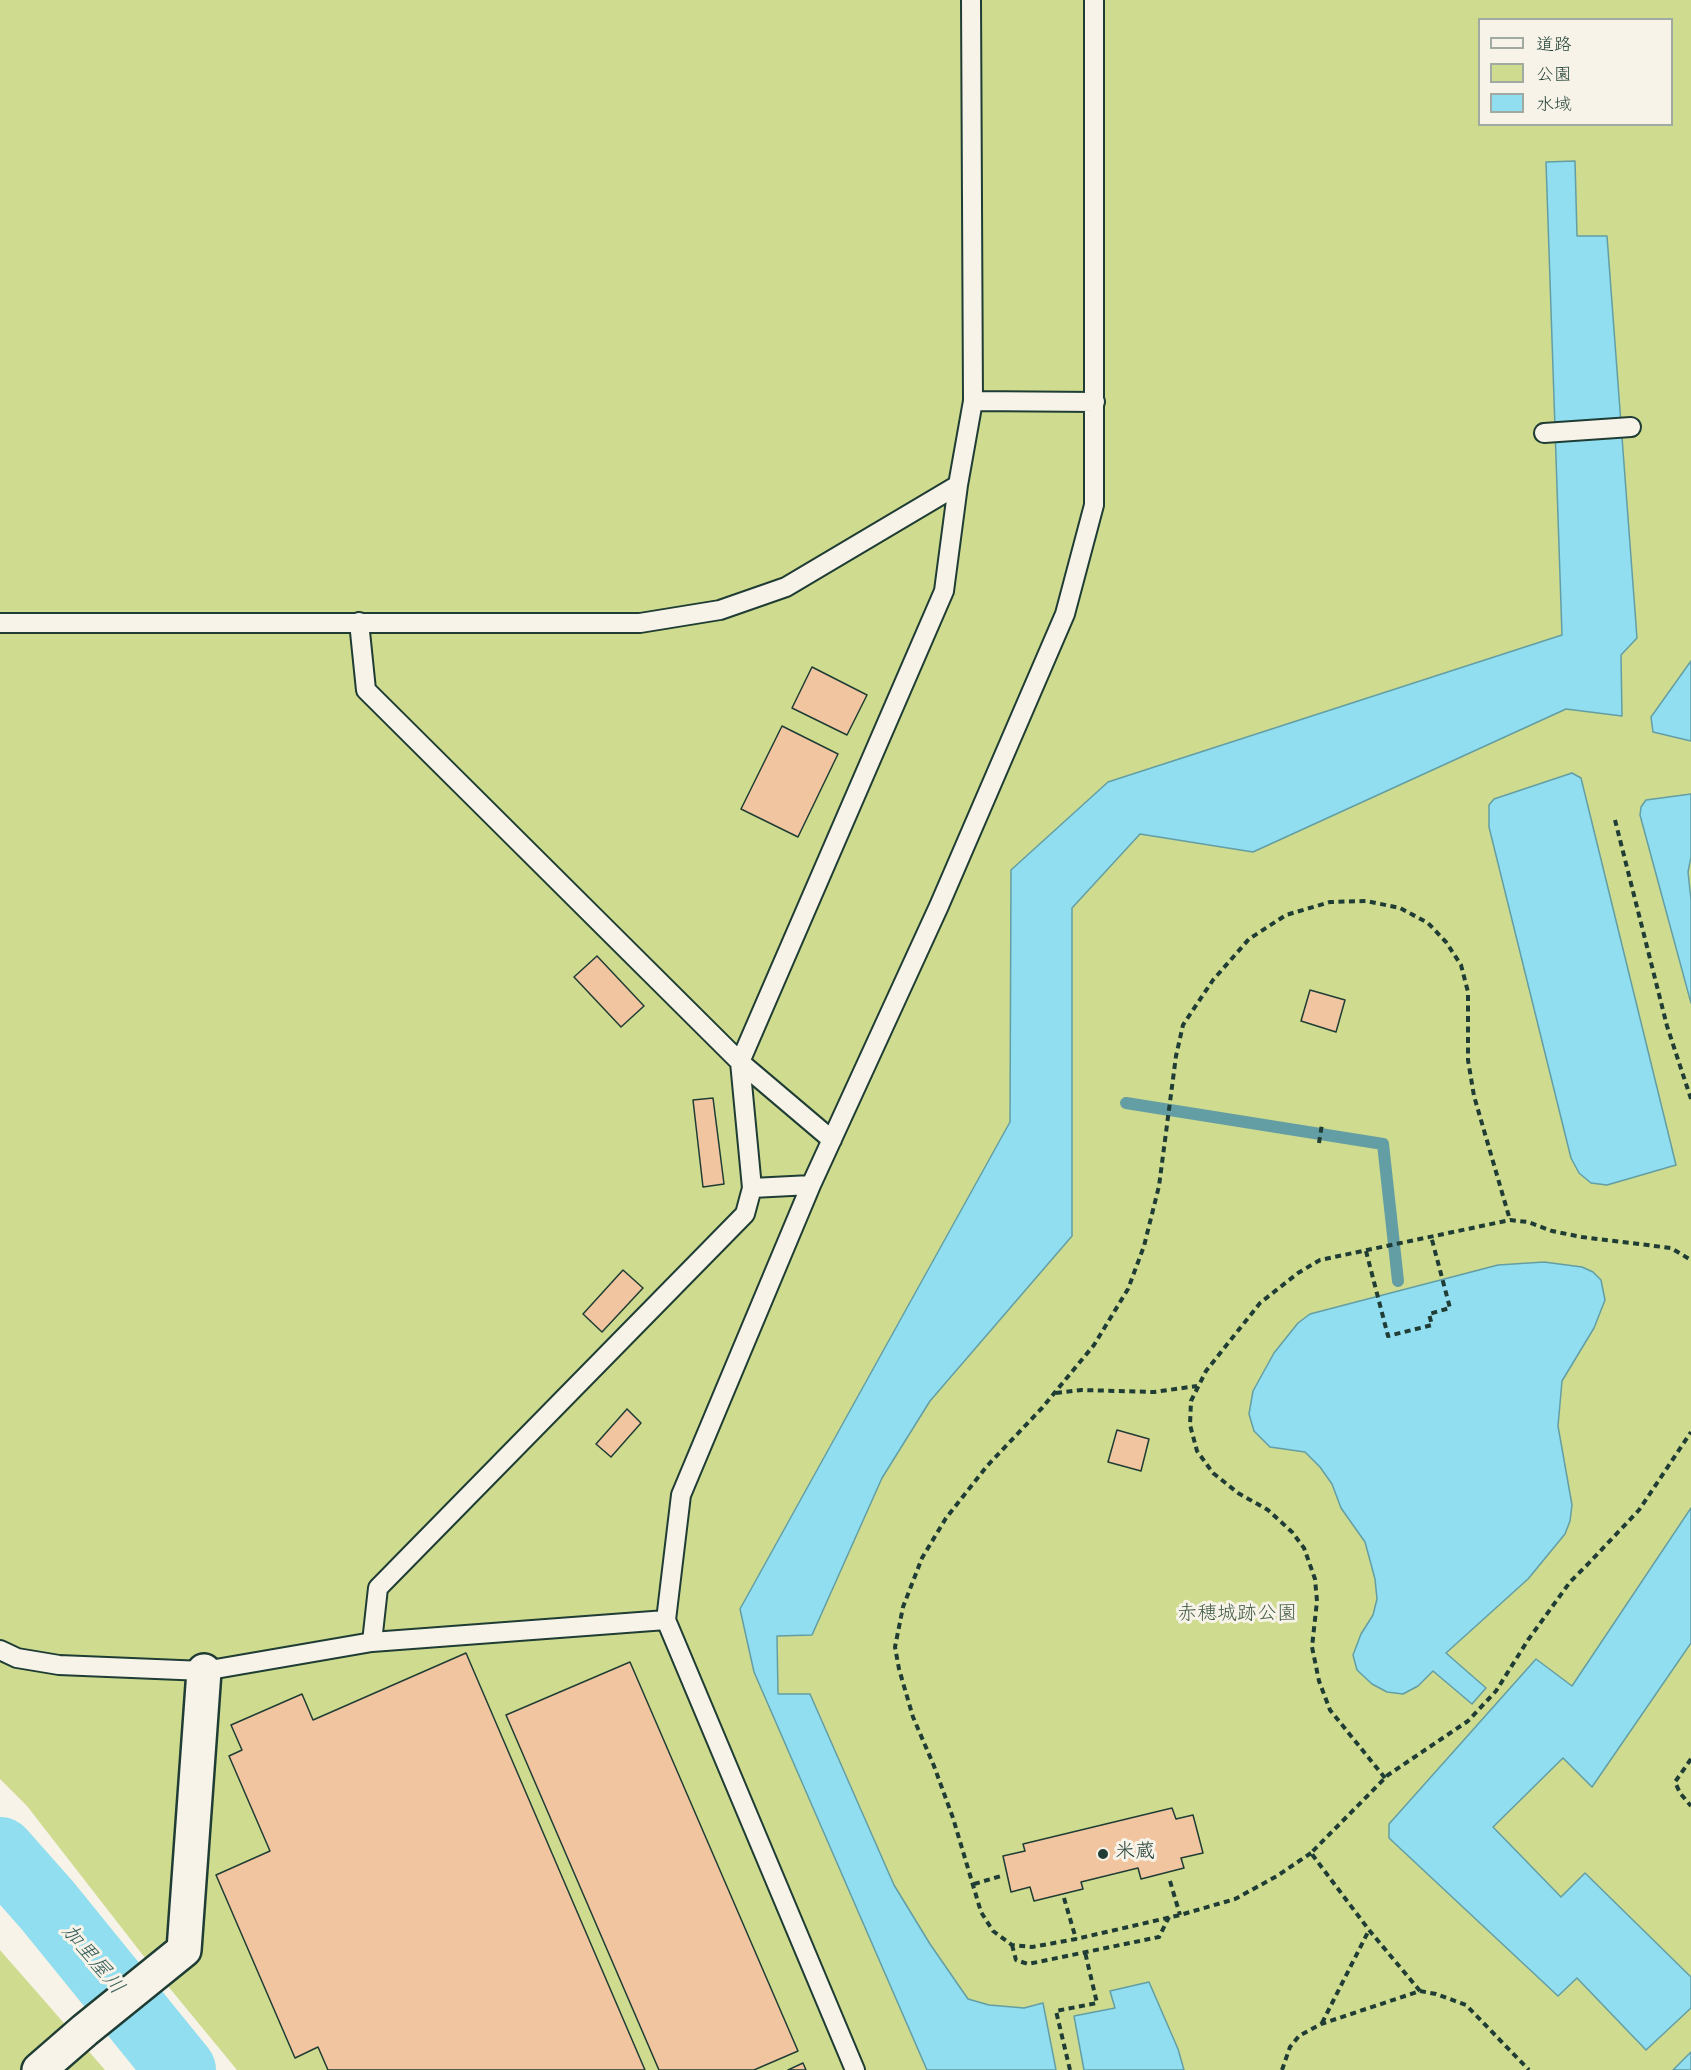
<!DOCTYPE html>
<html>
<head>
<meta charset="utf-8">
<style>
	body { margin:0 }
	#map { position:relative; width:1691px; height:2070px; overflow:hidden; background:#f7f3e8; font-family:"Gochi Hand","Klee One",sans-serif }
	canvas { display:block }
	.legend { position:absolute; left:1478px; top:18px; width:195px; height:108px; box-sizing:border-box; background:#f7f3e8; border:2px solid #a1aaa0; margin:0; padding:8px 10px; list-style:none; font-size:18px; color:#1f3d34 }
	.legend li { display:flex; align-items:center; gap:12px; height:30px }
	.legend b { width:30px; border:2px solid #a1aaa0 }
</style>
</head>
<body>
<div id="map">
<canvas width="1691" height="2070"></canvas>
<ul class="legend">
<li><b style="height:8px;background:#f7f3e8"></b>道路</li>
<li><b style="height:16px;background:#cfdb8f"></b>公園</li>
<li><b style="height:16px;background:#90deef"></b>水域</li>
</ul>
</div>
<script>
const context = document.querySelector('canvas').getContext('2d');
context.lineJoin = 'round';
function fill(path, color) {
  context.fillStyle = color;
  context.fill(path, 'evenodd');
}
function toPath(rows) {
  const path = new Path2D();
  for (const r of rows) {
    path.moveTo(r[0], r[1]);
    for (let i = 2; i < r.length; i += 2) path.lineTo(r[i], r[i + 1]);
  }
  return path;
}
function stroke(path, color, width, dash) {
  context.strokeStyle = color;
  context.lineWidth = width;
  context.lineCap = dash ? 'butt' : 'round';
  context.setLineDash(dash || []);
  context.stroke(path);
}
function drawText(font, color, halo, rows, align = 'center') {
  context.font = font + ' "Gochi Hand","Klee One",sans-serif';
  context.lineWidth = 6;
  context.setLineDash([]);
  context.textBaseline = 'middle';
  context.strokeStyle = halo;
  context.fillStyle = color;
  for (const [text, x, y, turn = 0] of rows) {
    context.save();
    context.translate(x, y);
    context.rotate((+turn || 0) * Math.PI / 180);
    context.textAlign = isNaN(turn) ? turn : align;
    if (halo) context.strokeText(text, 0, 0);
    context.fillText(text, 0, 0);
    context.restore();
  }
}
fill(toPath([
	[0,0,1691,0,1691,2070,237,2070,149,1963,27,1806,0,1779],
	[1480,20,1672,20,1672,124,1480,124],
	[0,1950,105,2070,0,2070]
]), '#cfdb8f');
const water = toPath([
	[1575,161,1577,236,1607,236,1637,638,1621,655,1622,716,1566,709,1253,852,1140,834,1072,908,1072,1236,930,1401,882,1478,812,1635,777,1636,778,1694,810,1694,894,1885,930,1944,968,1999,989,2005,1024,2008,1043,2003,1056,2070,927,2070,754,1672,740,1609,1010,1122,1011,870,1108,782,1562,635,1546,162,1575,161],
	[1691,661,1691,741,1653,732,1651,717,1691,661],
	[1572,773,1581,778,1676,1165,1607,1185,1591,1183,1579,1173,1571,1158,1489,827,1489,805,1494,799,1572,773],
	[1691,794,1691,857,1688,872,1691,900,1691,1003,1640,815,1641,807,1646,800,1691,794],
	[1544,1262,1582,1267,1593,1272,1601,1280,1605,1300,1594,1328,1562,1381,1558,1426,1572,1505,1570,1521,1565,1534,1528,1579,1446,1653,1486,1688,1472,1704,1433,1671,1418,1686,1403,1694,1387,1692,1372,1684,1357,1670,1353,1655,1361,1634,1373,1615,1377,1599,1375,1579,1365,1542,1341,1508,1332,1484,1320,1467,1305,1452,1270,1447,1254,1431,1249,1414,1253,1391,1274,1353,1298,1323,1310,1314,1498,1265,1544,1262],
	[1691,1508,1691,1643,1592,1787,1563,1758,1493,1827,1561,1897,1585,1873,1691,1977,1691,2008,1646,2050,1577,1978,1558,1996,1389,1838,1389,1824,1536,1659,1572,1686,1691,1508],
	[1149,1982,1178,2049,1184,2070,1084,2070,1074,2016,1115,2008,1110,1991,1149,1982],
	[1691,2052,1691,2070,1673,2070,1691,2052]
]);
fill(water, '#90deef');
stroke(water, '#639ea4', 1.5);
stroke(toPath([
	[1126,1103,1383,1144,1398,1281]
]), '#639ea4', 12);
stroke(toPath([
	[0,1852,47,1905,181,2070]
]), '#90deef', 70);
const building = toPath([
	[812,667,867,695,847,735,792,708,812,667],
	[782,726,838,754,798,837,741,809,782,726],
	[597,956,644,1006,621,1027,574,977,597,956],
	[1310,990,1345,1000,1336,1032,1301,1021,1310,990],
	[713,1098,724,1184,703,1187,693,1100,713,1098],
	[623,1270,643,1288,602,1332,583,1314,623,1270],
	[627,1409,641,1423,611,1457,596,1444,627,1409],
	[1117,1430,1149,1439,1141,1471,1108,1462,1117,1430],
	[466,1653,645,2070,328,2070,318,2047,295,2058,216,1875,270,1851,229,1756,242,1750,231,1725,302,1694,313,1720,466,1653],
	[630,1662,798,2051,754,2070,659,2070,506,1715,630,1662],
	[1172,1808,1176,1819,1193,1815,1203,1853,1181,1858,1184,1868,1141,1879,1138,1868,1081,1882,1083,1889,1034,1901,1030,1887,1011,1892,1003,1856,1025,1851,1023,1844,1172,1808],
	[803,2063,806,2070,788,2070,803,2063]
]);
fill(building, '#f2c5a1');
stroke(building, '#1f3d34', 1.5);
const service = toPath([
	[973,401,1095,402],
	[1544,433,1631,427],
	[359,622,366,690,740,1062,832,1140],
	[0,623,640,623,720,610,786,587,958,485],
	[752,1188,811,1185],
	[372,1642,378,1588,745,1214,752,1188,740,1062,944,591,958,485,973,401,971,0],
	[0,1650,17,1658,59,1665,204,1671,372,1642,666,1620],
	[855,2070,666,1620,681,1495,811,1185,939,906,1065,614,1094,505,1094,0]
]);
const minor = toPath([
	[39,2070,85,2030,184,1950,204,1671]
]);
stroke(service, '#1f3d34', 22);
stroke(minor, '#1f3d34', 38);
stroke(toPath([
	[1615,820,1667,1026,1691,1099],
	[1319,1143,1322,1124],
	[1366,1251,1388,1336,1432,1325,1429,1314,1450,1308,1431,1236],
	[1056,1393,1082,1390,1154,1392,1197,1386],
	[1691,1759,1675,1782,1680,1793,1691,1806],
	[1385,1778,1330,1710,1319,1681,1312,1647,1317,1601,1315,1579,1304,1548,1292,1532,1268,1510,1238,1493,1213,1473,1197,1451,1190,1425,1191,1401,1206,1371,1260,1303,1298,1273,1320,1260,1510,1220,1528,1222,1552,1231,1582,1237,1671,1248,1691,1260],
	[1311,1853,1277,1876,1235,1899,1180,1915,1076,1939,1032,1947,1012,1945,993,1931,981,1912,953,1818,934,1766,913,1717,899,1669,895,1647,903,1607,922,1558,946,1518,987,1466,1042,1408,1094,1345,1128,1289,1144,1246,1159,1186,1176,1056,1183,1025,1213,980,1249,939,1286,915,1330,902,1366,901,1400,908,1428,923,1446,942,1461,965,1468,992,1468,1060,1474,1096,1510,1220],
	[1170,1881,1180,1915],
	[974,1884,1001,1876],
	[1064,1898,1076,1939],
	[1012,1945,1016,1960,1028,1964,1159,1937,1169,1917],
	[1420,1991,1369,1930,1311,1853,1388,1775,1468,1721,1496,1691,1528,1640,1570,1582,1588,1564,1639,1510,1691,1432],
	[1322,2023,1369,1930],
	[1070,2070,1056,2011,1097,2003,1085,1952],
	[1282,2070,1290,2047,1299,2036,1321,2024,1420,1991,1436,1994,1466,2005,1529,2070]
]), '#1f3d34', 4, [6, 4.5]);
stroke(service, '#f7f3e8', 18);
stroke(minor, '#f7f3e8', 33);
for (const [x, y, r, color] of [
	[1103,1854,6,"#1f3d34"]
]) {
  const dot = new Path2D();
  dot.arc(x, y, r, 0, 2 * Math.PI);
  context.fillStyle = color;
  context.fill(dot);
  stroke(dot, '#f7f3e8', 2);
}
drawText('20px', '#425d46', '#f7f3e8', [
	["赤穂城跡公園",1237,1616]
]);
drawText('20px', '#1f3d34', '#f7f3e8', [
	["米蔵",1115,1854]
], 'left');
drawText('italic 21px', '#365d59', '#f7f3e8', [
	["加里屋川",91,1961,50]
]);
</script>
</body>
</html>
